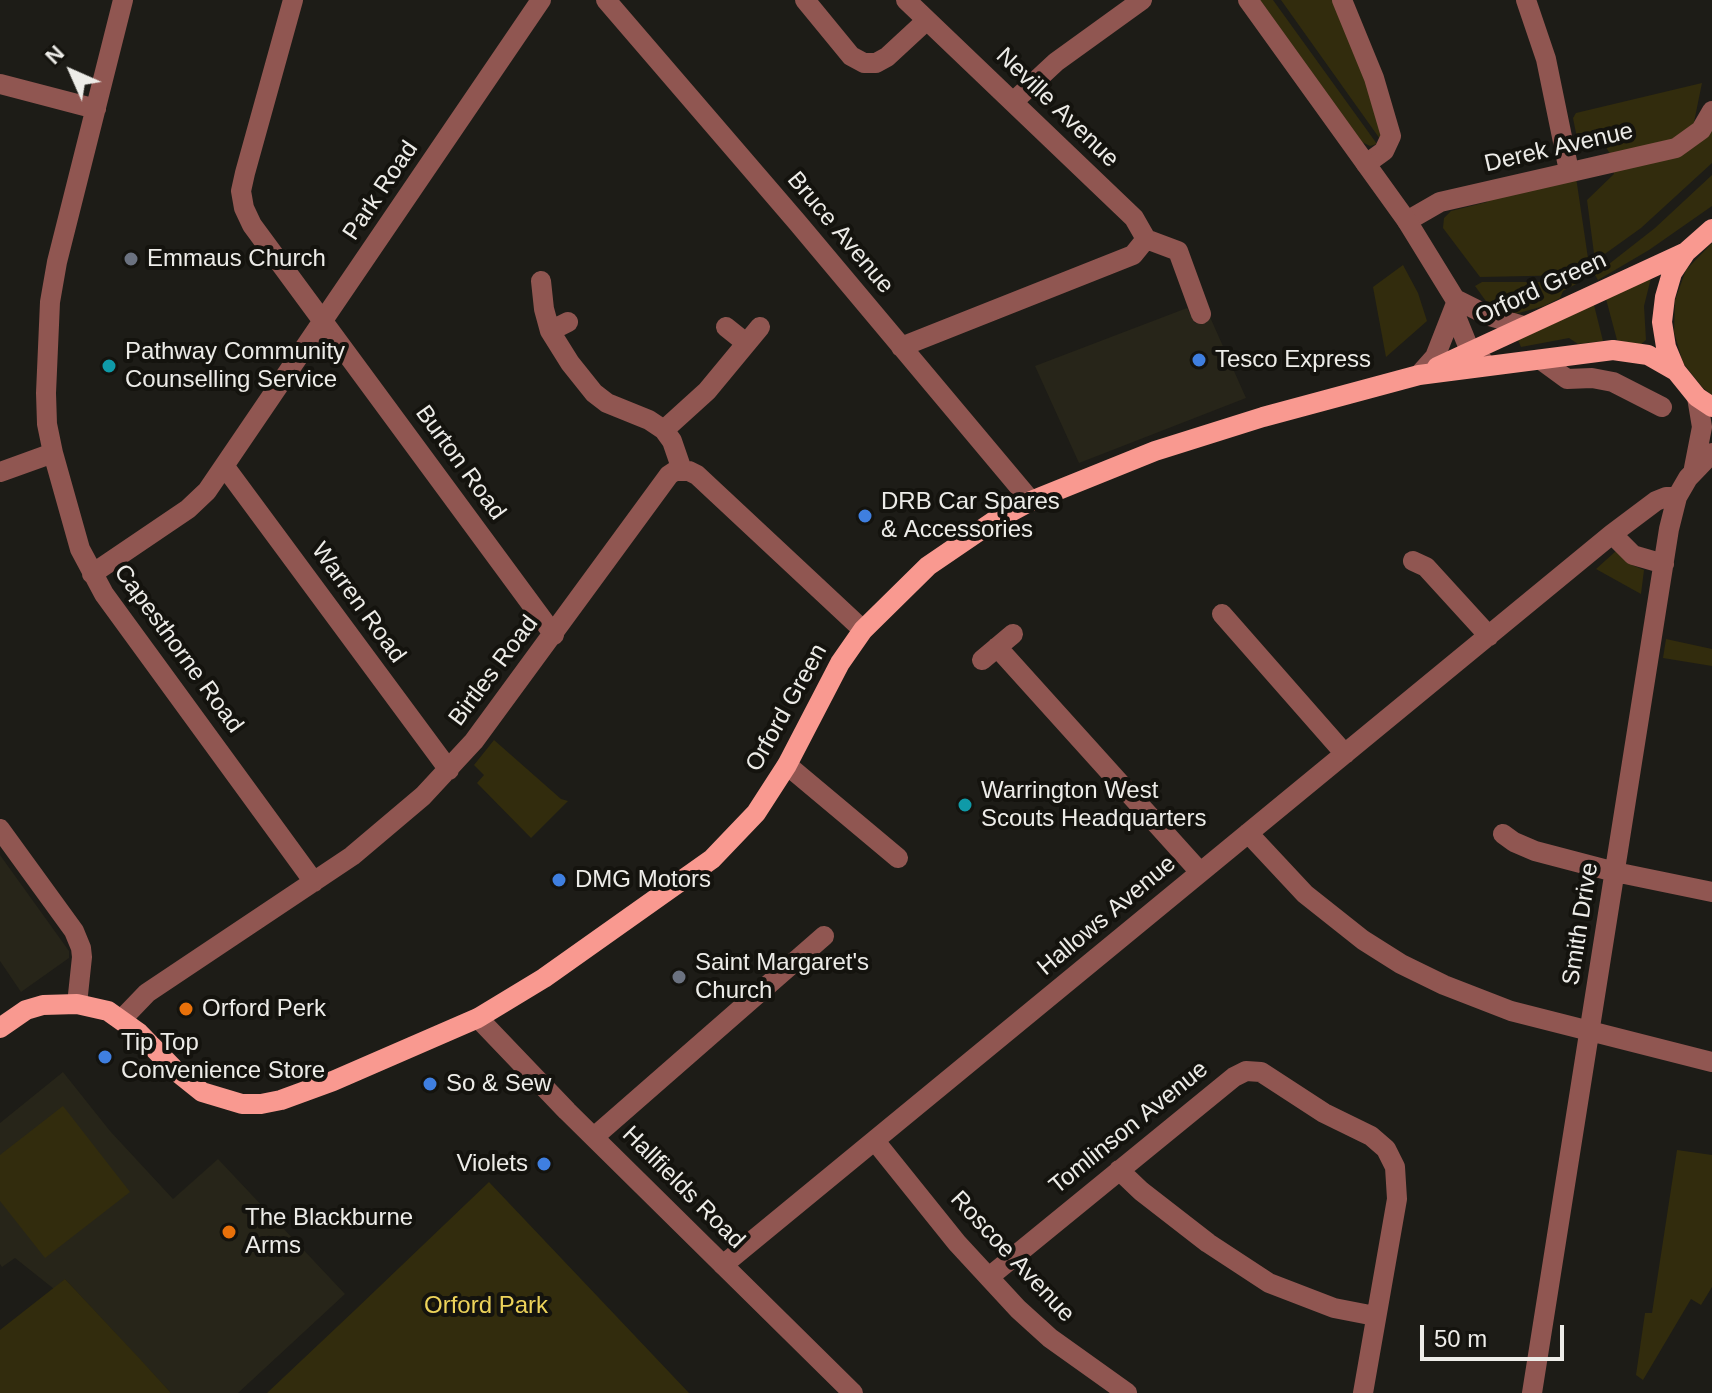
<!DOCTYPE html>
<html>
<head>
<meta charset="utf-8">
<style>
	body { margin:0 }
	#map { position:relative; width:1712px; height:1393px; overflow:hidden; background:#1d1c17; font-family:Arial,sans-serif }
	canvas { display:block }
	.north { position:absolute; left:32px; top:32px; width:80px; height:80px; -webkit-text-stroke:6px #14130e; paint-order:stroke; rotate:315deg; font-size:22px; font-weight:700; line-height:32px; text-align:center; color:#edece8 }
	.north::after { content:''; display:block; margin:auto; width:28px; height:36px; background:#edece8; clip-path:polygon(50% 0,100% 100%,50% 72%,0 100%) }
	.scale { position:absolute; left:1420px; top:1325px; width:144px; height:36px; box-sizing:border-box; border:4px solid #edece8; border-top:0; padding-left:10px; font-size:24px; line-height:28px; white-space:nowrap; color:#edece8; -webkit-text-stroke:6px #14130e; paint-order:stroke }
</style>
</head>
<body>
<div id="map">
<canvas width="1712" height="1393"></canvas>
<div class="north">N</div>
<div class="scale">50 m</div>
</div>
<script>
const context = document.querySelector('canvas').getContext('2d');
context.lineJoin = 'round';
function fill(path, color) {
  context.fillStyle = color;
  context.fill(path, 'evenodd');
}
function toPath(rows) {
  const path = new Path2D();
  for (const r of rows) {
    path.moveTo(r[0], r[1]);
    for (let i = 2; i < r.length; i += 2) path.lineTo(r[i], r[i + 1]);
  }
  return path;
}
function stroke(path, color, width, dash) {
  context.strokeStyle = color;
  context.lineWidth = width;
  context.lineCap = dash ? 'butt' : 'round';
  context.setLineDash(dash || []);
  context.stroke(path);
}
function drawText(font, color, halo, rows, align = 'center') {
  context.font = font + ' Arial,sans-serif';
  context.lineWidth = 8;
  context.setLineDash([]);
  context.textBaseline = 'middle';
  context.strokeStyle = halo;
  context.fillStyle = color;
  for (const [text, x, y, turn = 0] of rows) {
    context.save();
    context.translate(x, y);
    context.rotate((+turn || 0) * Math.PI / 180);
    context.textAlign = isNaN(turn) ? turn : align;
    if (halo) context.strokeText(text, 0, 0);
    context.fillText(text, 0, 0);
    context.restore();
  }
}
fill(toPath([
	[1187,308,1195,323,1210,317,1246,398,1079,463,1035,366],
	[0,855,69,951,69,958,21,992,0,961],
	[63,1072,110,1131,173,1199,218,1159,345,1294,238,1393,171,1393,65,1279,54,1289,15,1258,2,1267,0,1264,0,1123]
]), '#272519');
fill(toPath([
	[1260,0,1273,0,1377,144,1370,146,1362,142],
	[1281,0,1334,0,1353,45,1382,130,1380,139],
	[1702,83,1693,127,1677,138,1610,154,1606,147,1587,148,1577,138,1573,118,1576,113],
	[1712,123,1712,163,1641,228,1595,261,1587,200,1614,174,1613,169],
	[1712,175,1712,206,1649,250,1598,280,1595,275,1655,228],
	[1576,177,1589,265,1578,275,1480,277,1443,228,1444,218,1451,211,1487,202,1489,197],
	[1712,243,1712,395,1703,388,1683,363,1674,332,1675,300,1686,270],
	[1403,265,1418,293,1427,321,1386,357,1373,287],
	[1651,278,1644,306,1646,340,1640,345,1617,340,1606,299],
	[1482,282,1577,282,1578,283,1563,291,1560,298,1544,306,1515,314,1488,304,1475,286],
	[1594,305,1603,341,1578,344,1569,338,1521,347,1518,340],
	[1616,551,1632,565,1644,570,1641,594,1596,569],
	[1666,639,1712,649,1712,666,1663,658],
	[494,740,561,799,568,801,531,838,477,783,484,775,474,765],
	[63,1106,130,1192,45,1258,0,1201,0,1155],
	[1677,1150,1712,1155,1712,1287,1701,1305,1691,1299,1643,1380,1636,1375,1645,1313,1652,1313],
	[489,1182,689,1393,267,1393,355,1310],
	[65,1279,139,1358,171,1393,0,1393,0,1330]
]), '#322c0d');
stroke(toPath([
	[123,0,57,262,50,302,46,393,47,424,53,453,80,549,104,594,314,882],
	[293,0,245,173,241,191,244,208,252,225,554,635],
	[606,0,797,222,1031,501],
	[805,0,851,56,864,63,876,63,887,57,927,20],
	[1342,0,1374,78,1391,136,1384,151,1366,164],
	[1526,0,1546,59,1569,171],
	[0,84,96,109],
	[1013,102,1056,62,1142,0],
	[1407,221,1440,202,1676,148,1701,130,1712,111],
	[1146,239,1178,251,1201,314],
	[541,281,544,309,550,331,568,322],
	[726,327,746,343],
	[550,331,570,363,594,393,607,403,649,420,664,430,707,391,760,327],
	[901,347,1133,255,1146,239,1134,218,906,0],
	[1541,360,1567,379,1592,378,1613,382,1662,407],
	[664,430,672,441,682,470],
	[225,467,449,770],
	[1694,468,1702,427,1697,397],
	[0,472,53,453],
	[1612,534,1633,555,1664,564],
	[1413,561,1426,567,1489,636],
	[92,574,188,509,207,491,541,0],
	[1222,614,1345,754],
	[997,647,1200,872],
	[982,660,1013,634],
	[787,765,898,858],
	[0,829,74,931,81,948,82,957,77,1004],
	[1248,833,1305,894,1363,940,1401,964,1444,985,1511,1011,1712,1062],
	[1503,834,1514,842,1535,851,1615,872,1712,892],
	[122,1019,147,993,352,856,423,796,474,741,669,475,675,471,689,471,697,475,863,630],
	[594,1137,824,936],
	[875,1141,957,1243,1018,1309,1050,1338,1127,1393],
	[1119,1170,1141,1191,1208,1243,1269,1283,1334,1308,1375,1316],
	[723,1265,1612,534,1656,501,1666,497,1677,497],
	[989,1277,1234,1077,1246,1071,1261,1072,1324,1113,1371,1136,1386,1149,1395,1167,1397,1199,1363,1393],
	[1532,1393,1669,529,1677,497,1688,478,1712,453]
]), '#905651', 20);
stroke(toPath([
	[1248,0,1407,221,1455,299,1457,319,1470,351,1484,362],
	[1455,299,1489,316,1524,326],
	[1419,375,1435,357,1455,306],
	[478,1018,567,1111,853,1393]
]), '#905651', 20);
stroke(toPath([
	[1712,229,1686,252,1672,273,1665,297,1662,322,1666,347,1676,371,1697,397,1712,407],
	[1437,367,1686,252],
	[0,1028,26,1010,43,1005,77,1004,108,1011,139,1033,177,1072,202,1092,242,1104,261,1104,281,1100,333,1081,478,1018,544,978,712,859,756,813,787,765,840,663,863,630,928,566,994,521,1031,501,1155,451,1263,417,1419,375,1613,350,1648,355,1676,371]
]), '#f99990', 20);
for (const [x, y, r, color] of [
	[131,259,8,"#6b7280"],
	[1199,360,8,"#3f7fe0"],
	[109,366,8,"#0f9aa8"],
	[865,516,8,"#3f7fe0"],
	[965,805,8,"#0f9aa8"],
	[559,880,8,"#3f7fe0"],
	[679,977,8,"#6b7280"],
	[186,1009,8,"#e8710a"],
	[105,1057,8,"#3f7fe0"],
	[430,1084,8,"#3f7fe0"],
	[544,1164,8,"#3f7fe0"],
	[229,1232,8,"#e8710a"]
]) {
  const dot = new Path2D();
  dot.arc(x, y, r, 0, 2 * Math.PI);
  context.fillStyle = color;
  context.fill(dot);
  stroke(dot, '#14130e', 3);
}
drawText('24px', '#edece8', '#14130e', [
	["Neville Avenue",1057,108,44],
	["Derek Avenue",1559,148,-13],
	["Park Road",381,191,-56],
	["Bruce Avenue",840,233,50],
	["Orford Green",1541,289,-25],
	["Burton Road",460,463,54],
	["Warren Road",358,603,54],
	["Capesthorne Road",178,649,54],
	["Birtles Road",494,671,-53],
	["Orford Green",787,708,-61],
	["Hallows Avenue",1107,916,-40],
	["Smith Drive",1581,924,-81],
	["Tomlinson Avenue",1129,1128,-39],
	["Hallfields Road",683,1188,45],
	["Roscoe Avenue",1012,1257,47]
]);
drawText('24px', '#edece8', '#14130e', [
	["Emmaus Church",147,259],
	["Pathway Community",125,352],
	["Counselling Service",125,380],
	["Tesco Express",1215,360],
	["DRB Car Spares",881,502],
	["& Accessories",881,530],
	["Warrington West",981,791],
	["Scouts Headquarters",981,819],
	["DMG Motors",575,880],
	["Saint Margaret's",695,963],
	["Church",695,991],
	["Orford Perk",202,1009],
	["Tip Top",121,1043],
	["Convenience Store",121,1071],
	["So & Sew",446,1084],
	["Violets",528,1164,"right"],
	["The Blackburne",245,1218],
	["Arms",245,1246]
], 'left');
drawText('24px', '#edd35a', '#14130e', [
	["Orford Park",486,1306]
]);
</script>
</body>
</html>
